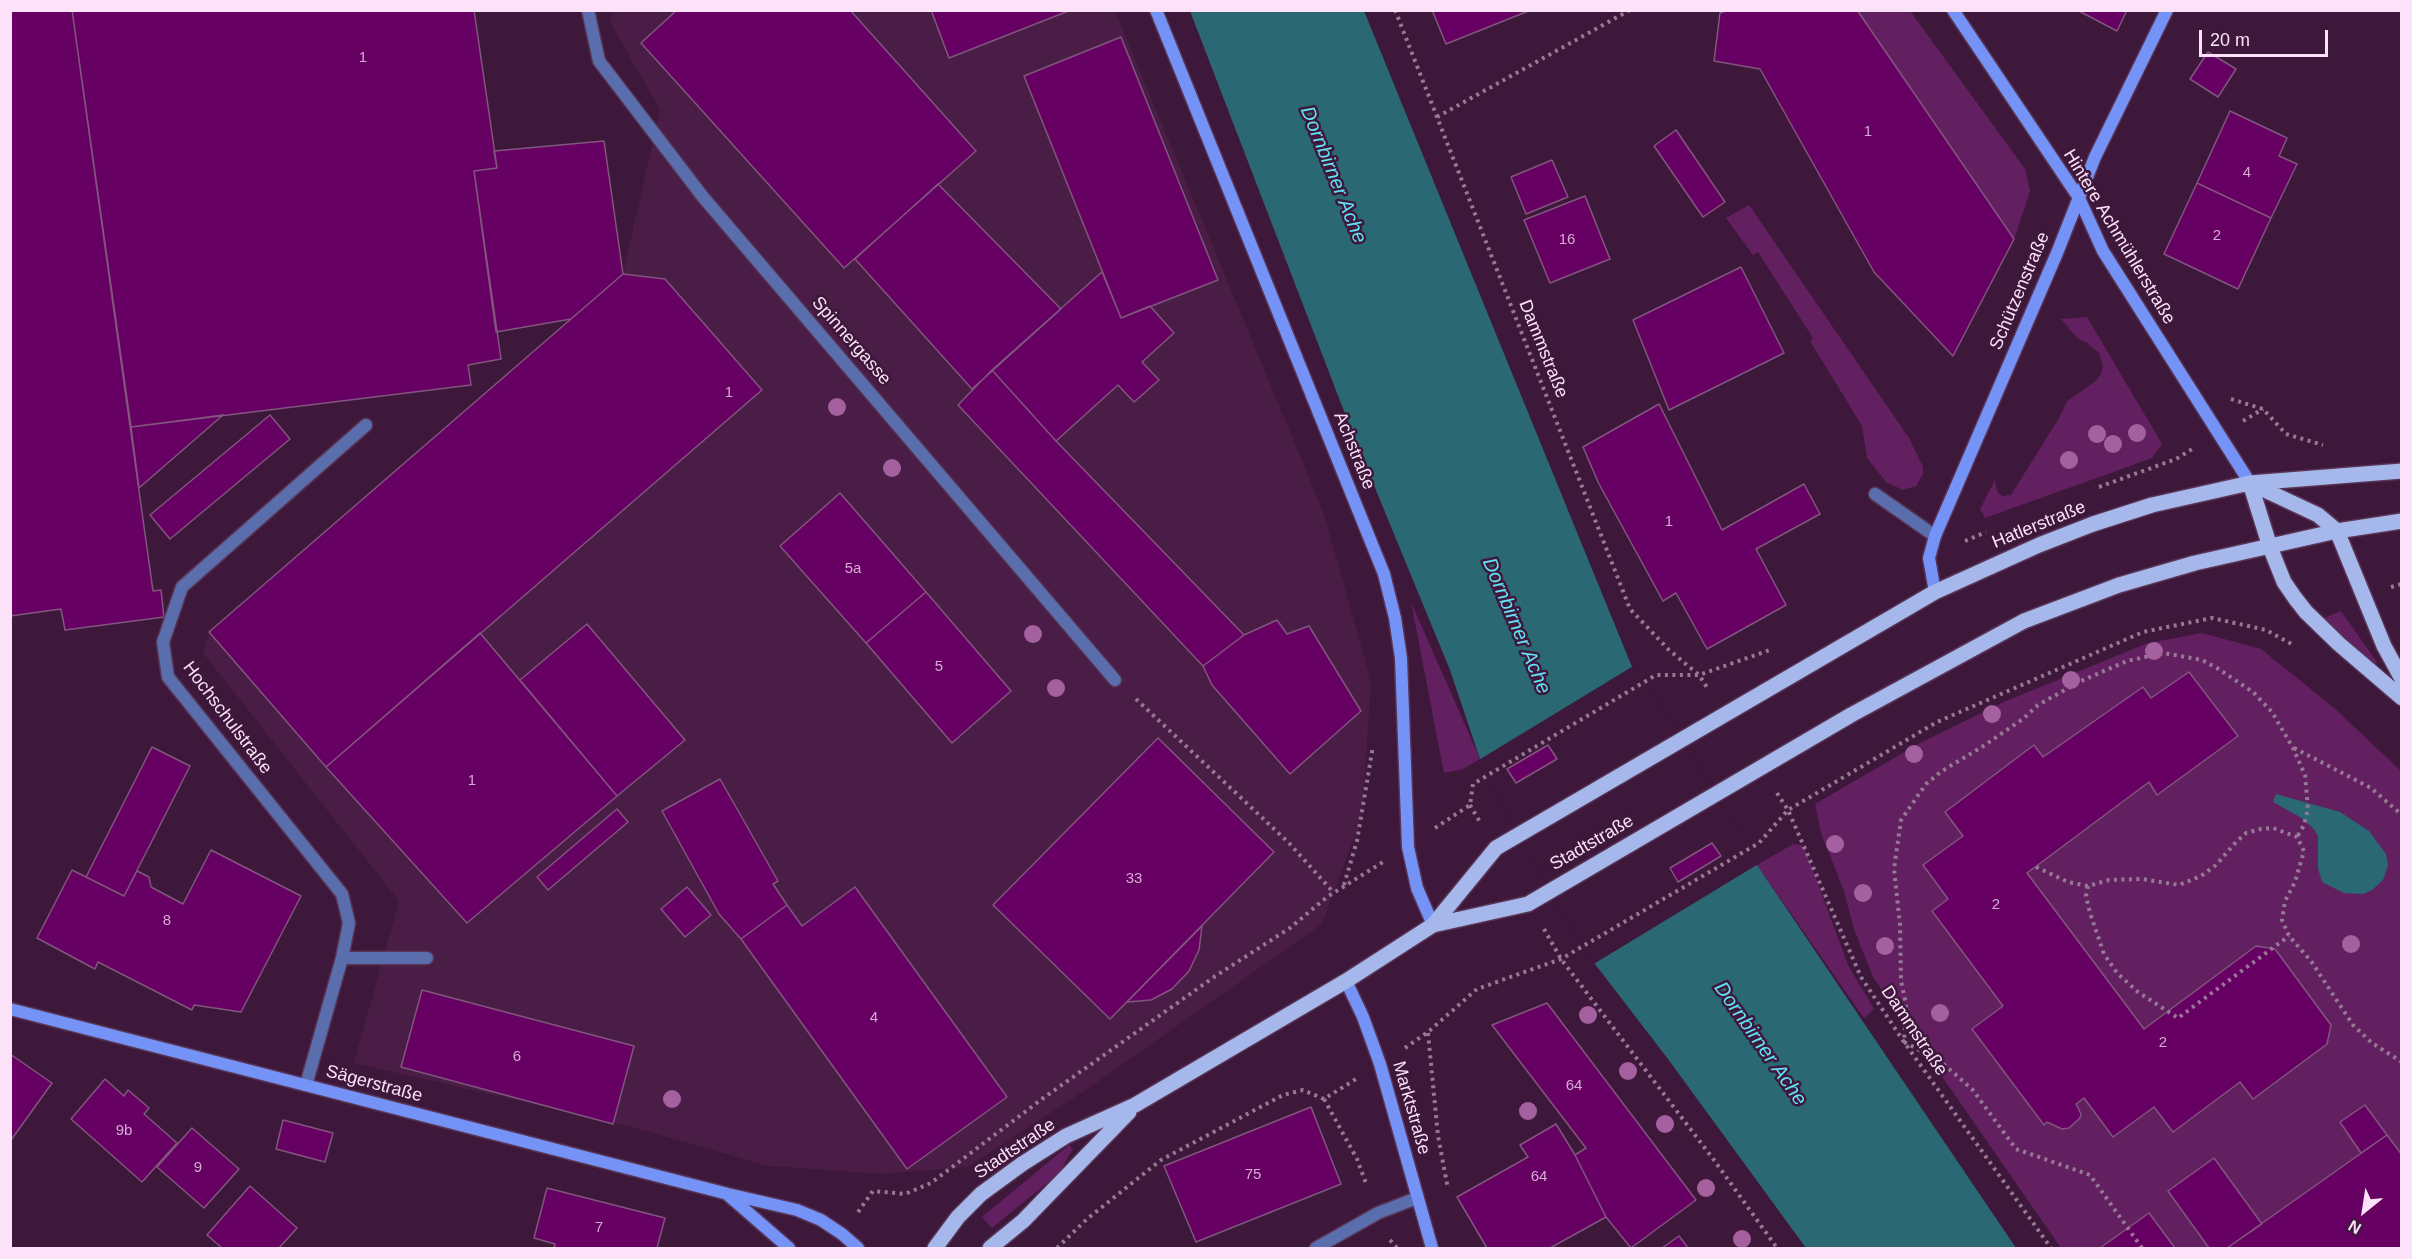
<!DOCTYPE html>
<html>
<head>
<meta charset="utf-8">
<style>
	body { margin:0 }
	#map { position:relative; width:2412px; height:1259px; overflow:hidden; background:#3e183b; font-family:Helvetica,sans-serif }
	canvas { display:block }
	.frame { position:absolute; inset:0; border:12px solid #fbe2f8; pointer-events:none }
	.north { position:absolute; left:2334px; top:1181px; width:60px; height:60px; -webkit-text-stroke:4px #3e183b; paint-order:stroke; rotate:210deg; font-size:16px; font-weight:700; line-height:24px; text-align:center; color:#fbe2f8 }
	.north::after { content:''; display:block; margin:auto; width:21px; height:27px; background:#fbe2f8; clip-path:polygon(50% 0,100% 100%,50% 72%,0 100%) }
	.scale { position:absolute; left:2199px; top:30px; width:129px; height:27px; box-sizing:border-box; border:3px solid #fbe2f8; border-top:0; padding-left:8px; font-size:18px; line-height:21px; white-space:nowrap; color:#fbe2f8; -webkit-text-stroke:4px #3e183b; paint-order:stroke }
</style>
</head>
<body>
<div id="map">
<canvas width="2412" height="1259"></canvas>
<div class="frame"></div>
<div class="north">N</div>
<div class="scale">20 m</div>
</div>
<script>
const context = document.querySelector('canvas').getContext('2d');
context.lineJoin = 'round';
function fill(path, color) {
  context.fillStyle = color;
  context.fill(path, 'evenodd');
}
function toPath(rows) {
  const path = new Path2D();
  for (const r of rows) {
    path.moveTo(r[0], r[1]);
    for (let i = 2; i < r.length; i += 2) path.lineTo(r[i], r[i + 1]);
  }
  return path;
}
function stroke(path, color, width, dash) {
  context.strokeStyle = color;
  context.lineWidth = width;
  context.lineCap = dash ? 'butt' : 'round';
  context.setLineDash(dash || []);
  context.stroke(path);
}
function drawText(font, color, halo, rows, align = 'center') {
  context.font = font + ' Helvetica,sans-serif';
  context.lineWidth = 5;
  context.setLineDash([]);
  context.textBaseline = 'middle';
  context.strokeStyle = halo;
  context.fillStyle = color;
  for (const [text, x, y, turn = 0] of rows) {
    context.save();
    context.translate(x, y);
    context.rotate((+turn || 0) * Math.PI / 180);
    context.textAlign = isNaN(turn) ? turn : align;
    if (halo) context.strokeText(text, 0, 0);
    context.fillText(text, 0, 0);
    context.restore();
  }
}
fill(toPath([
	[614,11,1115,11,1323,511,1371,681,1362,816,1322,924,1090,1087,968,1167,882,1174,768,1166,629,1126,354,1063,399,901,203,653,209,632,623,274,660,110,610,22]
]), '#491d46');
fill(toPath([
	[1857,11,1910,11,2025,169,2030,191,2014,239],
	[1749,205,1909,438,1923,467,1923,474,1916,486,1903,490,1886,482,1867,458,1862,426,1810,341,1813,338,1758,252,1753,255,1726,218],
	[2087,317,2162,444,2152,458,1985,518,1980,509,1996,478,1995,483,1998,493,2003,496,2011,495,2059,418,2067,401,2096,381,2101,374,2103,366,2099,353,2086,342,2078,339,2061,319],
	[1411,602,1480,759,1463,769,1444,773],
	[2341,611,2377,662,2374,665,2322,619],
	[2202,633,2261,649,2333,707,2401,771,2401,1248,2061,1248,1873,977,1854,929,1844,891,1821,833,1815,804,1920,743,2004,702,2148,643],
	[1793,844,1801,845,1805,849,1848,965,1874,1009,1864,1018,1757,865],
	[1069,1145,1073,1149,1058,1174,992,1228,982,1217]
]), '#632060');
fill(toPath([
	[1190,11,1364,11,1632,667,1757,865,2016,1248,1806,1248,1668,1059,1595,964,1480,759,1450,670,1352,432],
	[2276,794,2340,812,2369,831,2386,854,2388,865,2383,880,2372,890,2363,894,2344,893,2322,882,2318,868,2318,836,2313,828,2300,817,2273,802]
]), '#2a6973');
fill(toPath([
	[1635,665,1760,863,1592,965,1477,761]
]), '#3e183b');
const building = toPath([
	[10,10,72,10,153,591,161,590,164,617,65,630,61,609,10,616,10,10],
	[72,10,474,10,497,168,474,171,501,359,468,365,471,385,131,427,72,10],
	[677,10,850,10,976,151,844,268,641,43,677,10],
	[931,10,1071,10,949,58,931,10],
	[1432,10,1531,10,1446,44,1432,10],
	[1729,10,1857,10,2014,239,1953,356,1874,272,1760,69,1714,61,1720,13,1729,10],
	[2077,10,2127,10,2117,31,2077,10],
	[1121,37,1218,280,1121,318,1024,76,1121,37],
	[2208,52,2236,69,2218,97,2190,79,2208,52],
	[2230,111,2287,138,2279,156,2297,164,2271,218,2197,183,2230,111],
	[1676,130,1725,202,1703,217,1654,146,1676,130],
	[604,141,623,274,571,319,496,332,474,171,497,168,494,151,604,141],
	[1552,160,1568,197,1526,214,1511,177,1552,160],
	[2197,183,2271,218,2238,289,2164,254,2197,183],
	[938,184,1061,309,972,389,855,259,938,184],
	[1585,196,1610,259,1550,283,1524,220,1585,196],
	[1741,267,1784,353,1669,410,1633,320,1741,267],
	[1102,272,1121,318,1150,306,1174,333,1142,362,1159,380,1134,402,1118,385,1056,441,992,370,1102,272],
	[623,274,665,279,762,390,326,767,209,632,623,274],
	[992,370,1056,441,1244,635,1203,666,958,405,992,370],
	[1659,404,1722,530,1804,484,1820,514,1756,549,1786,605,1707,649,1676,593,1663,601,1599,484,1583,447,1659,404],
	[223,415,139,488,131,427,223,415],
	[270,415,290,439,170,539,150,515,270,415],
	[840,493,926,592,866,643,780,546,840,493],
	[926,592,1011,691,952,743,866,643,926,592],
	[1277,620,1287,634,1309,626,1361,711,1290,774,1212,685,1203,666,1244,635,1277,620],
	[587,624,685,740,617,796,520,680,587,624],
	[480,633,617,796,467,923,326,767,480,633],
	[2189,672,2238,736,2157,795,2149,782,2027,873,2144,1029,2256,946,2275,949,2331,1025,2327,1044,2253,1099,2240,1082,2173,1132,2154,1107,2113,1137,2084,1098,2076,1104,2081,1114,2080,1118,2069,1128,2062,1129,2047,1122,2044,1125,1972,1029,2003,1006,1932,911,1948,899,1923,865,1963,836,1945,812,2034,745,2043,757,2143,687,2151,698,2189,672],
	[1158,738,1274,852,1110,1019,993,905,1158,738],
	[1548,745,1557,759,1516,783,1507,769,1548,745],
	[152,747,190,766,124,896,86,877,152,747],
	[720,779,778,881,773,884,787,905,741,939,719,914,662,811,720,779],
	[617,809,628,822,548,890,537,877,617,809],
	[1712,843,1721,856,1678,882,1670,868,1712,843],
	[211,850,301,896,241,1012,194,1005,192,1010,98,962,95,969,37,938,72,870,124,896,137,871,149,877,151,887,183,904,211,850],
	[687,887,711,915,685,937,661,909,687,887],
	[855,887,1007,1097,907,1169,741,939,787,905,802,926,855,887],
	[1202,926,1199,950,1189,971,1172,989,1151,1000,1127,1002,1202,926],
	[422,990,634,1046,613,1124,401,1067,422,990],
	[1547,1003,1696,1200,1631,1248,1606,1217,1575,1155,1586,1148,1492,1025,1547,1003],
	[10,1054,52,1083,11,1140,10,1140,10,1054],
	[105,1079,124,1096,128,1090,149,1108,144,1114,177,1143,142,1182,71,1119,105,1079],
	[2365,1105,2387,1135,2361,1153,2340,1122,2365,1105],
	[1311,1107,1341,1184,1196,1242,1164,1166,1311,1107],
	[283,1120,333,1133,325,1162,276,1149,283,1120],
	[1556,1124,1575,1155,1606,1217,1550,1248,1487,1248,1457,1197,1528,1157,1520,1145,1556,1124],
	[192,1128,239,1169,204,1208,157,1167,192,1128],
	[2387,1135,2402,1155,2402,1248,2227,1248,2387,1135],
	[2214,1158,2262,1224,2227,1248,2209,1248,2168,1191,2214,1158],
	[250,1186,297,1228,279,1248,222,1248,207,1235,250,1186],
	[547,1188,665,1218,657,1248,554,1248,555,1244,534,1238,547,1188],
	[2149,1213,2175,1248,2100,1248,2149,1213],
	[1679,1236,1688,1248,1662,1248,1679,1236]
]);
fill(building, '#660063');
stroke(building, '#81567d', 1.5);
const lane = toPath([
	[1875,494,1935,536],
	[342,958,427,958],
	[306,1085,342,958,349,923,342,894,168,677,163,642,182,587,366,425],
	[1316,1248,1378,1213,1417,1198]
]);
const street = toPath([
	[588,10,599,61,703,197,1115,680]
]);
const secondary = toPath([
	[1156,10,1384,574,1395,618,1401,658,1408,847,1417,888,1433,925],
	[1953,10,2079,198,2103,251,2250,483],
	[1935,592,1929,558,1935,536,2057,253,2095,157,2167,10],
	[1346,981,1363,1017,1380,1064,1432,1248],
	[10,1009,728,1194,797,1210,821,1220,842,1234,858,1248],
	[728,1195,789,1248]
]);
const primary = toPath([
	[2250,483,2270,547,2284,582,2295,598,2306,612,2339,644,2402,698],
	[2252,484,2318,515,2337,531,2384,646,2402,679],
	[1433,925,1528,904,1851,715,2024,621,2119,585,2195,563,2337,531,2402,521],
	[935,1248,958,1217,981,1194,1022,1164,1066,1136,1135,1105,1346,981,1433,925,1496,848,1935,592,2039,545,2093,524,2152,505,2250,483,2402,471],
	[990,1248,1023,1221,1129,1112]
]);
stroke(lane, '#583455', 15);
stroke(street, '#583455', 15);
stroke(secondary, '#583455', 15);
stroke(primary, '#583455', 18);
stroke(toPath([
	[1395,10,1630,609,1668,649,1699,675,1708,689],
	[1437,117,1630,10],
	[2231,399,2263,409,2286,434,2323,445],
	[2243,421,2263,409],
	[2099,487,2176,459,2194,448],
	[1965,541,1986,532],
	[2391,587,2402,584],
	[1136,699,1289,843,1334,893],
	[2294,748,2371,788,2402,815],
	[1777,793,1788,810,1861,977,1904,1042,2051,1248],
	[1470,805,1480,822],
	[1435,828,1470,805,1473,784,1656,675,1699,675,1770,650],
	[2036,867,2068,882,2088,886,2109,880,2142,879,2179,885,2201,876,2216,865,2236,842,2246,833,2261,829,2273,828,2297,837,2304,851,2295,882,2285,901,2282,920,2289,936,2311,961,2353,1025,2372,1043,2402,1062],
	[1344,885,1357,841,1373,746],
	[2088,886,2086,896,2090,913,2104,954,2117,973,2138,992,2178,1018,2289,936],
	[1544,929,1561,959,1714,1160,1777,1248],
	[1428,1033,1438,1136,1448,1189],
	[1405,1048,1428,1032,1477,989,1561,959,1759,843,1788,810,1937,722,2143,632,2212,618,2266,630,2295,646],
	[1324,1099,1357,1159,1367,1186],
	[858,1212,873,1191,905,1194,931,1183,1042,1099,1214,977,1290,928,1327,897,1383,862],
	[1390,1240,1397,1248],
	[1057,1248,1087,1219,1161,1160,1283,1095,1303,1090,1324,1099,1356,1079],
	[2142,1248,2090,1175,2016,1149,1972,1089,1940,1061,1904,1042,1906,1004,1901,981,1900,925,1894,869,1901,820,1926,784,1942,771,1985,745,2024,718,2038,705,2081,681,2127,661,2164,653,2202,660,2217,668,2253,692,2272,712,2293,748,2305,775,2308,809,2304,825,2297,837]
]), '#987995', 4, [3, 4.5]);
stroke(lane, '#5a6dac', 12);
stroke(street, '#5a6dac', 12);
stroke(secondary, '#7592f7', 12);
stroke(primary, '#a5b7eb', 15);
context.fillStyle = '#a4609f';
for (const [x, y] of [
	[837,407],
	[2137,433],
	[2097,434],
	[2113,444],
	[2069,460],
	[892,468],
	[1033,634],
	[2154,651],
	[2071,680],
	[1056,688],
	[1992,714],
	[1914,754],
	[1835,844],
	[1863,893],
	[2351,944],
	[1885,946],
	[1940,1013],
	[1588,1015],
	[1628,1071],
	[672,1099],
	[1528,1111],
	[1665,1124],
	[1706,1188],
	[1742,1239]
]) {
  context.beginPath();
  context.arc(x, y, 9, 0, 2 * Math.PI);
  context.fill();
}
drawText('15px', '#d6aad3', null, [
	["1",363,58],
	["1",1868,132],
	["4",2247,173],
	["2",2217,236],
	["16",1567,240],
	["1",729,393],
	["1",1669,522],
	["5a",853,569],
	["5",939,667],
	["1",472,781],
	["33",1134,879],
	["2",1996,905],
	["8",167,921],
	["4",874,1018],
	["2",2163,1043],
	["6",517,1057],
	["64",1574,1086],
	["9b",124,1131],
	["9",198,1168],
	["75",1253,1175],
	["64",1539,1177],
	["7",599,1228]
]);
drawText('18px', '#fbe2f8', '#3e183b', [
	["Hintere Achmühlerstraße",2119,237,59],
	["Schützenstraße",2020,291,-67],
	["Spinnergasse",851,341,49],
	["Dammstraße",1543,349,68],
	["Achstraße",1354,451,68],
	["Hatlerstraße",2039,525,-22],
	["Hochschulstraße",227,718,53],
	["Stadtstraße",1592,843,-30],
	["Dammstraße",1914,1031,56],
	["Sägerstraße",374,1084,15],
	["Marktstraße",1411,1108,74],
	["Stadtstraße",1015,1149,-34]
]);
drawText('italic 20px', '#60e2f7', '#3e183b', [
	["Dornbirner Ache",1333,175,68],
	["Dornbirner Ache",1516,626,67],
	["Dornbirner Ache",1760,1044,55]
]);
</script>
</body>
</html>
